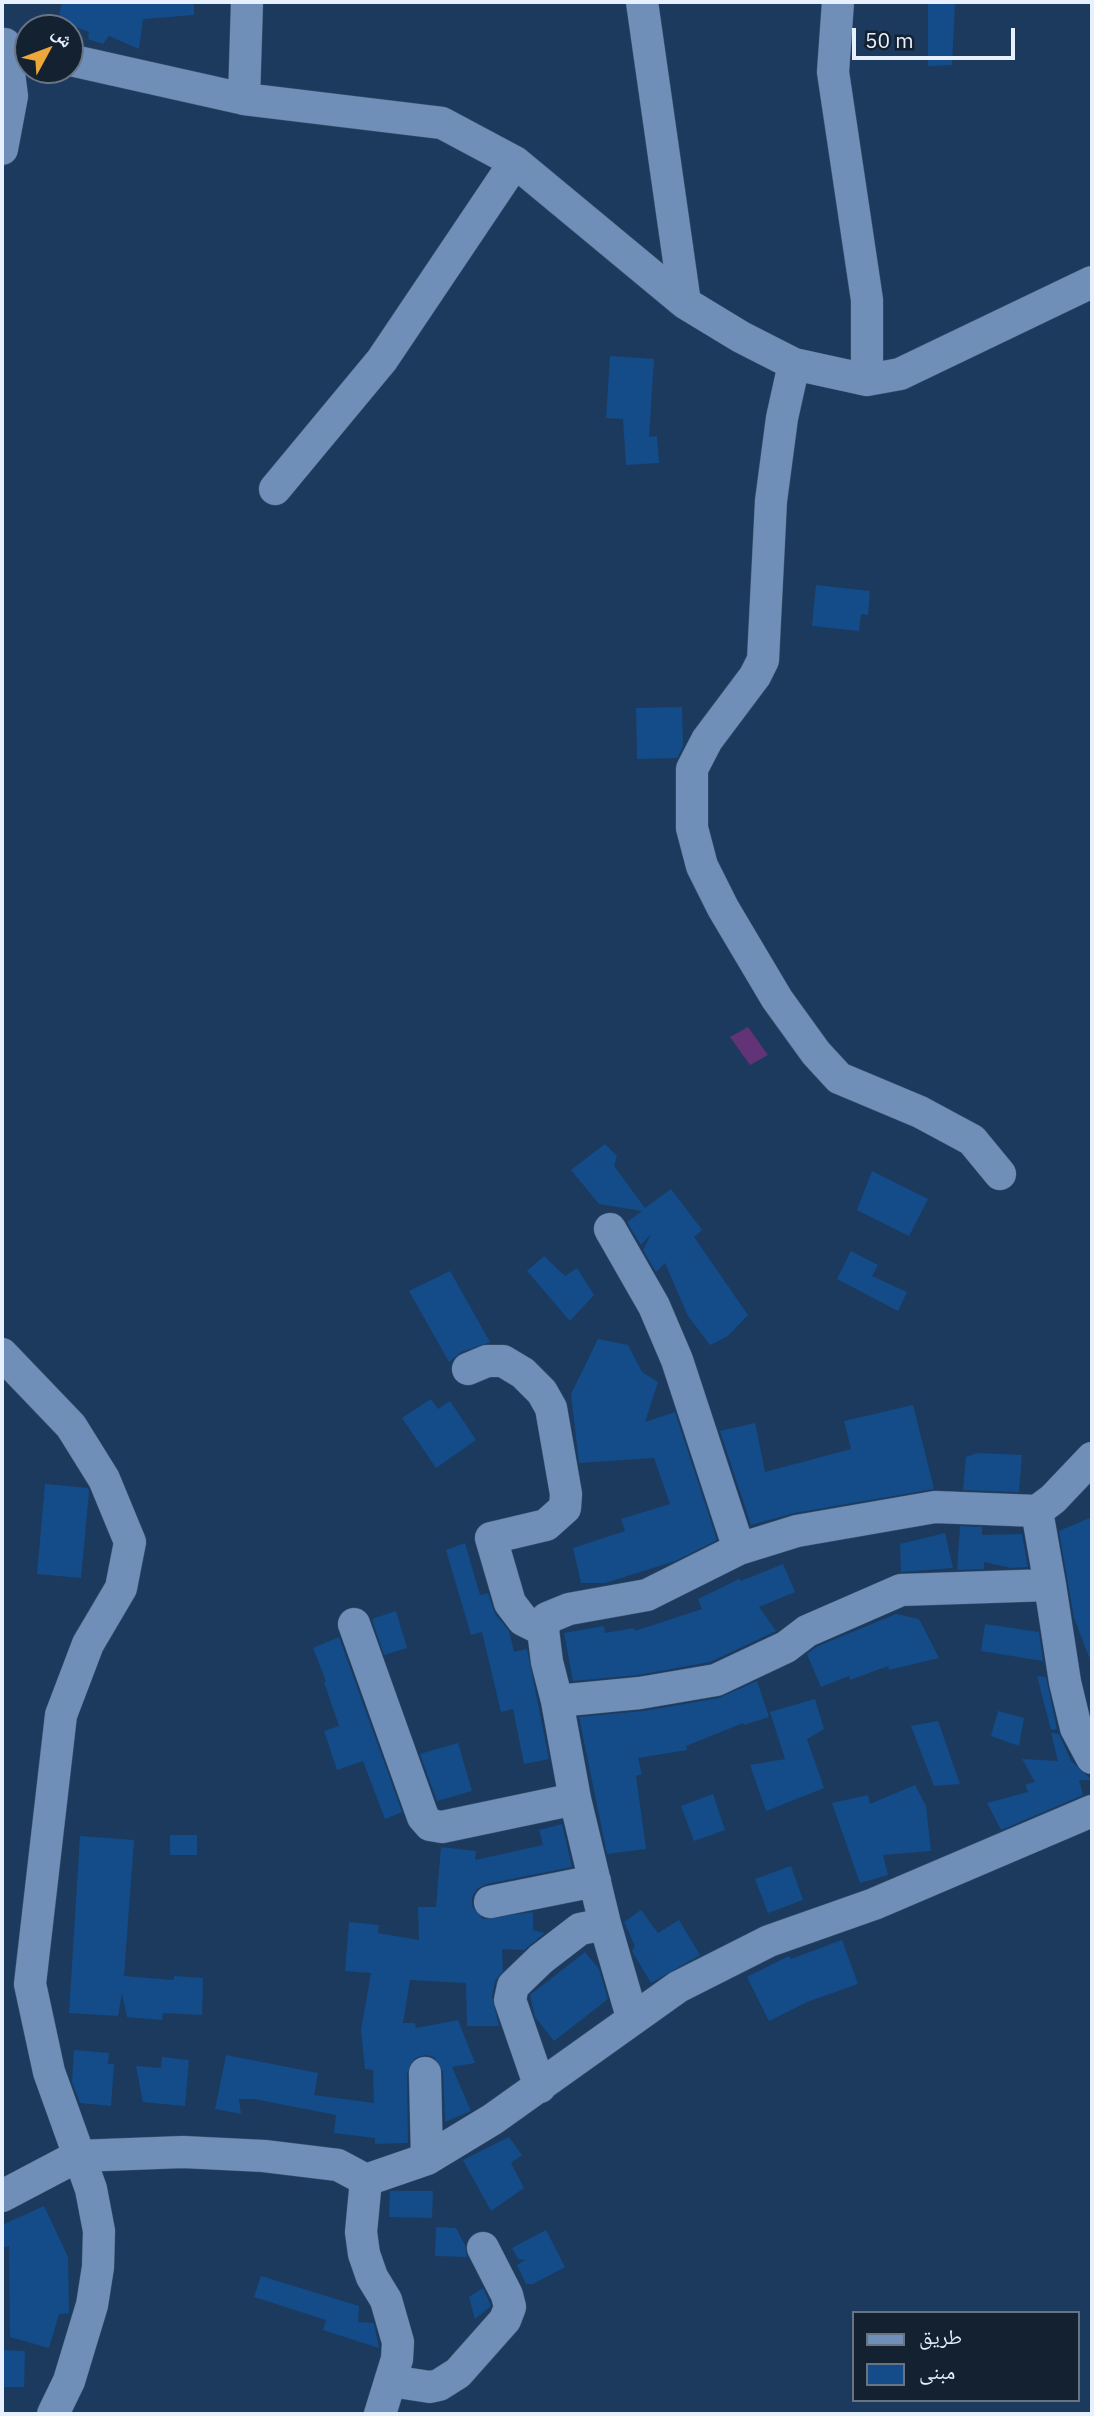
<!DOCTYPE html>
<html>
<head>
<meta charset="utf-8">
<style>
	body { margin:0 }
	#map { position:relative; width:1094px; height:2416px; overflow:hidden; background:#1c3a5d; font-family:"IBM Plex Sans","Noto Naskh Arabic",sans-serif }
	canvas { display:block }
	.frame { position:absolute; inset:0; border:4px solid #e6f0fe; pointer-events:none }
	.legend { position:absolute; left:852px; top:2311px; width:228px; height:91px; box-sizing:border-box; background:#142131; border:2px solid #687483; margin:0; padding:9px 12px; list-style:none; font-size:21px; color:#e6f0fe }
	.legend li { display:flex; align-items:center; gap:14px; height:35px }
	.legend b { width:35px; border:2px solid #687483 }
	.north { position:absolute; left:14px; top:14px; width:70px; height:70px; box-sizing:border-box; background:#142131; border:2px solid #687483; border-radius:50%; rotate:49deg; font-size:19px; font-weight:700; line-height:28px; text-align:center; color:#e6f0fe }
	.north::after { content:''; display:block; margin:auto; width:24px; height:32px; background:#eda83c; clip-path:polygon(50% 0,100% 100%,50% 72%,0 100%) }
	.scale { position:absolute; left:852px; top:28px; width:163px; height:32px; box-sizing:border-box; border:4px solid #e6f0fe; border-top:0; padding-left:9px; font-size:21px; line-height:24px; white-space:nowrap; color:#e6f0fe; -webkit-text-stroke:5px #142131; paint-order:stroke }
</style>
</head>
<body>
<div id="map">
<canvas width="1094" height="2416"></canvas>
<div class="frame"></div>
<ul class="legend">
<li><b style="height:9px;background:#6f8fb8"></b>طريق</li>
<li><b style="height:19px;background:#134c89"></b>مبنى</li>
</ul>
<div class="north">ش</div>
<div class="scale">50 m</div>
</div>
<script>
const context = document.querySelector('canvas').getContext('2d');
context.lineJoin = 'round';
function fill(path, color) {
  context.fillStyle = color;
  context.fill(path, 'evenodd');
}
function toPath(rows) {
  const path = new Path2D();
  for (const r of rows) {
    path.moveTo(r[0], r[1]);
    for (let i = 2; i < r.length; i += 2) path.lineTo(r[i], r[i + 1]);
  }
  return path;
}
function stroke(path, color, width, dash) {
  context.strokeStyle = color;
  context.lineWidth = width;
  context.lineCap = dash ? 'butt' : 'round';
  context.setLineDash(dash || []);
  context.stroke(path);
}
fill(toPath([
	[748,1027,768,1055,750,1065,730,1037]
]), '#623477');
fill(toPath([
	[62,2,194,2,194,15,143,19,139,49,109,36,103,44,88,39,89,32,58,20],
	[928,2,955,2,952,65,928,66],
	[610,356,654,359,649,437,657,436,659,463,626,465,623,419,606,418],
	[816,585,870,591,868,615,861,614,859,631,812,626],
	[682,707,683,746,677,758,637,759,636,708],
	[605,1144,617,1156,614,1166,645,1208,671,1189,702,1230,694,1237,748,1315,728,1336,710,1345,688,1316,665,1263,656,1272,643,1250,651,1234,641,1245,627,1222,642,1211,599,1204,571,1170],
	[872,1171,928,1199,909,1236,857,1210],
	[851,1251,878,1265,872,1276,907,1292,898,1311,837,1279],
	[544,1256,565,1276,577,1268,594,1295,570,1321,527,1271],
	[450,1271,490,1342,461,1352,449,1362,409,1291],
	[598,1339,628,1345,642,1372,658,1382,645,1422,675,1412,717,1540,675,1561,605,1583,581,1583,573,1548,625,1531,621,1519,670,1504,654,1458,579,1463,571,1394],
	[431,1399,438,1409,450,1401,476,1440,436,1468,402,1418],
	[913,1405,934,1489,794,1513,751,1525,720,1431,755,1423,765,1472,851,1449,844,1421],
	[977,1453,1022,1455,1019,1492,963,1490,966,1457],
	[45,1484,88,1488,89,1491,81,1578,37,1574],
	[1092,1517,1092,1662,1091,1662,1074,1618,1059,1531],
	[960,1526,982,1527,982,1535,1022,1534,1028,1567,1011,1568,984,1562,984,1569,957,1570],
	[945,1533,953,1568,901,1572,900,1544],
	[465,1543,480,1595,488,1593,495,1614,509,1631,514,1652,527,1649,549,1759,524,1764,513,1709,501,1712,482,1632,471,1635,446,1550],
	[783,1564,795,1592,759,1607,776,1631,710,1662,638,1675,573,1681,564,1633,604,1626,605,1633,634,1628,635,1631,702,1609,698,1599,739,1579,741,1581],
	[396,1611,407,1648,384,1655,372,1619],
	[896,1614,919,1619,939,1658,889,1670,888,1666,850,1680,849,1676,821,1687,807,1654,816,1647],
	[985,1624,1039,1632,1043,1661,981,1651],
	[339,1637,402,1812,385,1819,363,1761,337,1770,324,1731,339,1726,324,1682,326,1681,313,1648],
	[1037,1676,1046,1677,1057,1729,1051,1730],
	[757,1681,769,1717,744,1725,743,1723,686,1746,687,1750,638,1758,642,1774,636,1776,646,1849,607,1854,579,1717,643,1711,719,1698],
	[815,1699,824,1729,807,1739,824,1788,766,1811,750,1765,785,1759,770,1712],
	[998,1711,1024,1718,1019,1746,991,1736],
	[938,1721,960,1784,934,1786,911,1726],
	[1051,1733,1059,1734,1071,1761,1092,1780,1079,1780,1083,1795,1001,1830,987,1803,1028,1792,1025,1785,1035,1782,1022,1759,1058,1761],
	[458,1743,472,1791,437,1801,420,1754],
	[915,1785,926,1806,931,1851,883,1855,888,1875,860,1883,832,1803,868,1795,870,1804],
	[713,1794,725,1830,694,1841,681,1806],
	[562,1824,572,1867,486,1884,477,1889,472,1897,472,1906,483,1919,533,1912,533,1930,545,1933,524,1950,502,1949,503,1971,495,1981,492,1997,499,2026,467,2026,466,1983,410,1980,403,2023,415,2023,416,2028,458,2020,475,2063,452,2067,471,2111,445,2122,443,2072,434,2057,425,2055,415,2058,407,2073,408,2143,375,2144,375,2138,334,2133,336,2115,254,2099,239,2099,241,2114,215,2109,226,2055,318,2073,314,2095,374,2103,373,2070,365,2069,361,2030,371,1973,345,1971,349,1922,379,1925,378,1933,419,1940,418,1907,436,1907,441,1847,476,1851,475,1860,543,1845,539,1830],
	[170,1835,197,1835,197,1855,170,1855],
	[80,1836,134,1840,124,1976,174,1980,174,1976,203,1978,202,2015,163,2013,162,2020,127,2017,122,1993,118,2016,69,2013],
	[791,1866,803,1900,768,1913,755,1879],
	[641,1910,658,1933,679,1920,700,1955,651,1983,632,1951,635,1946,624,1922],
	[842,1940,858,1984,807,2002,769,2021,747,1977,789,1956,791,1959],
	[585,1952,599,1969,608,1999,554,2041,535,2017,530,1995],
	[74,2050,109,2053,108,2064,114,2064,111,2106,80,2103,72,2082],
	[162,2057,189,2060,185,2106,143,2102,136,2066,161,2068],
	[509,2137,522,2155,511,2163,524,2188,491,2211,463,2160],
	[390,2191,433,2191,432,2218,389,2217],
	[44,2206,68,2257,69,2313,59,2314,49,2348,10,2337,9,2246,2,2248,2,2225],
	[436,2227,456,2228,465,2245,467,2257,435,2256],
	[546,2230,565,2267,533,2284,526,2284,517,2265,525,2260,518,2259,512,2248],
	[261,2276,359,2306,358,2322,374,2323,379,2348,323,2330,326,2320,254,2297],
	[483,2288,491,2306,475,2319,469,2297],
	[2,2350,25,2351,24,2387,2,2387]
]), '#134c89');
const minor = toPath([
	[642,2,685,303],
	[838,2,833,72,867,300,867,380],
	[70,60,244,99,442,123,515,162,685,303,741,337,794,364,867,380,900,374,1092,282],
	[244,99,247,2],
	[2,149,12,96,5,44],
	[794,364,782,418,771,501,763,660,755,676,707,740,692,769,692,828,702,866,723,908,777,999,816,1053,839,1078,920,1112,972,1140,1000,1174],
	[275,489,382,360,515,162],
	[610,1229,654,1306,677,1360,739,1549],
	[2,1354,71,1426,104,1479,130,1542,121,1588,88,1644,61,1715,30,1984,49,2072,91,2189,99,2231,98,2267,92,2305,69,2381,53,2414],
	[468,1369,487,1361,503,1361,523,1373,542,1392,551,1408,566,1494,565,1508,546,1525,491,1538,510,1603,523,1620,543,1630],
	[1050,1585,1065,1682,1076,1728,1092,1758],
	[354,1624,423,1817,430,1825,442,1827,575,1799],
	[557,1701,640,1693,716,1680,786,1647,807,1631,901,1590,1050,1585,1037,1511],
	[490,1902,595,1881],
	[632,2017,605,1924,575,1799,557,1701,547,1662,543,1630,547,1618,569,1609,647,1595,739,1549,797,1531,935,1507,1037,1511,1053,1499,1092,1458],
	[425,2073,427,2159],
	[540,2087,510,2000,513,1986,541,1959,580,1929,605,1924],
	[366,2180,361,2232,364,2254,372,2277,386,2300,398,2342,397,2359,380,2414],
	[2,2196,78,2156,183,2152,264,2156,338,2165,366,2180,427,2159,493,2119,678,1987,769,1941,874,1904,1092,1811],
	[391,2381,430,2387,439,2385,458,2373,505,2320,510,2307,507,2295,483,2248]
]);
stroke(minor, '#3e5672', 33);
stroke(minor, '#6f8fb8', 32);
</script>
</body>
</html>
